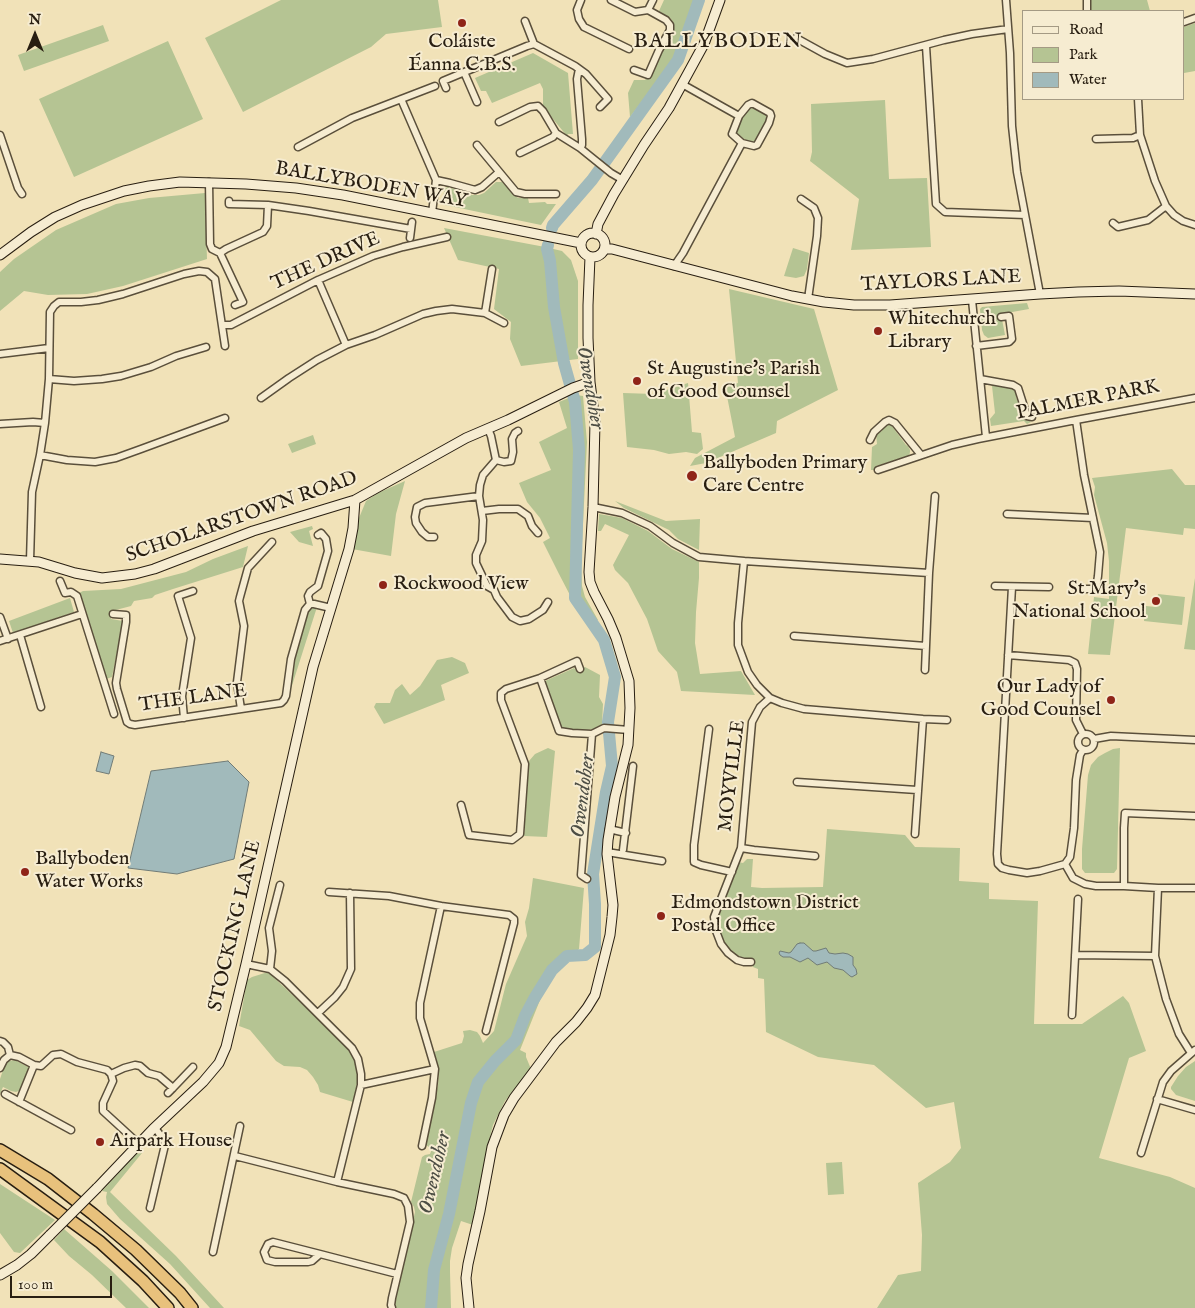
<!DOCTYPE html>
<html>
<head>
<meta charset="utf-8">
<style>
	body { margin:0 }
	#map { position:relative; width:1195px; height:1308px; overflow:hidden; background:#f1e2b8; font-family:"IM FELL English",serif }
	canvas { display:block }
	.legend { position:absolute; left:1022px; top:10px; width:162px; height:90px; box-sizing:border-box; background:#f6ecd1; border:1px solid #a49a84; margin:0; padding:6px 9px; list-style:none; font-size:15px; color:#281e11 }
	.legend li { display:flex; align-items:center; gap:10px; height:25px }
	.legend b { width:25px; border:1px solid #a49a84 }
	.north { position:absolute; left:10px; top:10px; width:50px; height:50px; -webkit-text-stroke:4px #f6ecd1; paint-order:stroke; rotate:0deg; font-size:14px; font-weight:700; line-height:20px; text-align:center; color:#281e11 }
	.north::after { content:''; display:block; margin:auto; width:18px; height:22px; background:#281e11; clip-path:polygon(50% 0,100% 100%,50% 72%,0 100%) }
	.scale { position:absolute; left:10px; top:1276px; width:102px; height:22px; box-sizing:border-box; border:2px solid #281e11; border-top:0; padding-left:6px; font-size:15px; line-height:18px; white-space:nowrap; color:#281e11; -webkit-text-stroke:4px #f6ecd1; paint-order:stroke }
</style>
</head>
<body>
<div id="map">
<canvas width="1195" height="1308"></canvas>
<ul class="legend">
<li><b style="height:6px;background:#f6ecd1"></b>Road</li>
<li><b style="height:14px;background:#b5c493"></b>Park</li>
<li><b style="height:14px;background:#a1babb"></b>Water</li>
</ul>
<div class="north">N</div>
<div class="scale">100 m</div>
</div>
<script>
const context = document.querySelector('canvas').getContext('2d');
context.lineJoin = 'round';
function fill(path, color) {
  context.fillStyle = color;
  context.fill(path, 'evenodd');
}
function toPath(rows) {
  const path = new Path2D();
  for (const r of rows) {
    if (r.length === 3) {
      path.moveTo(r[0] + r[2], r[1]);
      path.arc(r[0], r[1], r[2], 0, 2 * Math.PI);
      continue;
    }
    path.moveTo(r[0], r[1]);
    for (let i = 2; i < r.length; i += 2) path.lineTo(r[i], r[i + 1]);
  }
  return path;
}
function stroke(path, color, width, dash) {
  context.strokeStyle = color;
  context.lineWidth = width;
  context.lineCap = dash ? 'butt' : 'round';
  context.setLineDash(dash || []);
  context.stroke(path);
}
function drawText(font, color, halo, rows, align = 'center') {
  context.font = font + ' "IM FELL English",serif';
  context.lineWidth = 4;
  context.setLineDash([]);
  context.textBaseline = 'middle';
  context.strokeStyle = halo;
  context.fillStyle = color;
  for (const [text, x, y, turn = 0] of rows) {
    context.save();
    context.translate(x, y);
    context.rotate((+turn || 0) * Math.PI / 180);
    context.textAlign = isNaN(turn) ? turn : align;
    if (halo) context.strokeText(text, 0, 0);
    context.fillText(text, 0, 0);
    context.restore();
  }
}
fill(toPath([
	[281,0,438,0,442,27,386,34,371,47,243,112,205,38],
	[664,0,701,0,682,49,630,117,628,93,634,80,645,80,672,31,674,25,671,19,659,11],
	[1090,0,1147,0,1150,11,1091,11],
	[1195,23,1195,71,1184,73,1184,27],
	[103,25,109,41,24,71,18,55],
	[168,41,203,119,74,177,39,99],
	[533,53,568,73,573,134,568,134,567,136,543,107,543,89,540,83,492,103,486,91,481,91,475,78],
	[885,100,889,179,927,178,931,247,851,250,859,199,810,161,812,152,811,104],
	[752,106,759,109,766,115,766,122,759,135,756,141,751,143,744,139,737,133,738,125,745,111],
	[496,182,502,182,518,198,528,198,529,203,545,202,547,204,556,204,541,225,445,205,444,203,442,200,445,188,448,187,472,195,479,195,484,193],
	[205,193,207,259,123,286,87,294,48,295,24,291,0,311,0,272,14,259,56,230,116,204,149,198],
	[444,228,545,247,562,251,571,260,578,281,578,359,521,366,510,339,511,322,494,309,499,269,458,260],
	[793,248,809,253,807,269,804,276,796,278,784,276],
	[729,289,814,309,838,390,777,421,776,433,706,463,690,466,695,458,735,437,725,386,738,383],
	[1027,303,1029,309,1001,314,1005,335,988,338,984,335,982,330,980,309,982,307],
	[688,383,692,432,701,433,703,449,697,454,686,452,669,454,654,450,627,447,623,393,654,394],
	[987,383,1014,388,1018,393,1016,397,1024,417,1031,422,1027,424,1024,421,991,426,990,419,995,413,992,386],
	[576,395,583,396,587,442,581,565,582,586,585,597,598,620,589,624,572,599,559,574,543,542,550,538,540,518,527,502,519,483,551,470,539,442,567,428,559,402],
	[887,423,893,424,892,426,906,445,908,446,910,450,910,452,909,456,901,461,898,459,876,466,874,470,871,470,872,447,877,444,876,434,882,431,883,426],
	[313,435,316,444,292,453,288,444],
	[1172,469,1185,485,1195,485,1195,529,1184,528,1183,535,1126,528,1110,655,1088,654,1094,597,1109,599,1109,561,1107,543,1094,495,1095,487,1092,478],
	[405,481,396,514,391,556,352,549,359,518,366,501,378,493],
	[615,501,666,521,700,519,699,550,678,539,669,530,624,508],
	[599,514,622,518,648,531,672,549,699,562,699,578,696,612,695,643,700,674,741,671,755,695,681,691,677,672,658,651,647,619,628,583,615,570,613,565,629,535,605,524,601,531,598,531],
	[312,526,313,529,309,531,313,546,299,542,290,532],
	[248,546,243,567,173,589,155,595,152,598,134,601,131,606,112,611,111,619,123,621,112,677,106,679,79,593,83,591,121,589,186,572,213,559],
	[1195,578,1195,650,1184,649],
	[1158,594,1185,597,1182,625,1144,621,1146,606,1156,607],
	[70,598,74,612,13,633,9,621],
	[312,607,317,607,289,695,294,661,307,611],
	[452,657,465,663,469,673,441,685,445,700,384,724,374,707,376,703,390,703,395,690,402,684,410,695,420,686,437,660],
	[585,667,600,675,599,697,603,704,602,724,596,729,572,731,564,729,560,725,545,681,574,668,578,672],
	[548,748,555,751,547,837,524,836,529,761,535,754],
	[1120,748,1117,869,1114,873,1085,873,1082,869,1082,849,1088,775,1091,765,1098,757,1105,753,1113,749],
	[827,829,905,835,915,847,960,848,959,881,989,883,989,899,1038,901,1034,1024,1082,1024,1123,996,1129,1003,1146,1051,1129,1058,1099,1158,1170,1177,1195,1188,1195,1308,877,1308,898,1275,921,1271,922,1235,918,1183,950,1162,961,1148,954,1102,926,1108,874,1065,818,1057,766,1032,764,979,758,978,758,969,753,967,753,959,742,960,734,955,722,943,718,930,716,917,738,862,743,863,747,859,753,859,751,887,762,888,823,887],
	[533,878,584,888,579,949,560,966,542,995,520,1050,526,1053,526,1057,531,1069,505,1101,493,1125,488,1145,473,1225,461,1221,452,1248,450,1261,450,1272,451,1308,395,1308,395,1300,415,1212,414,1207,411,1202,422,1157,425,1155,430,1154,432,1149,426,1145,425,1141,438,1085,439,1071,434,1052,462,1043,464,1036,463,1031,470,1030,477,1032,480,1036,483,1043,494,1031,506,984,527,936,525,922,529,908],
	[268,972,333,1033,348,1049,355,1061,358,1079,353,1102,320,1092,318,1085,313,1077,307,1070,300,1067,284,1066,276,1061,250,1030,239,1026,247,980,252,977],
	[15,1060,30,1068,21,1090,16,1092,11,1091,3,1087,0,1094,0,1079,5,1064,9,1061],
	[1195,1061,1195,1101,1176,1095,1171,1089,1171,1087,1178,1076,1186,1067],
	[142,1153,110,1192,176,1256,224,1308,210,1308,170,1264,120,1219,107,1204,106,1197,107,1192,102,1191,136,1154],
	[842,1162,844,1194,828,1195,826,1163],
	[0,1184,55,1220,20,1253,14,1252,0,1233],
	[64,1229,112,1271,149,1308,126,1308,92,1275,69,1256,54,1240]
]), '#b5c493');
const water = toPath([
	[101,752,114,756,109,774,96,771,101,752],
	[228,761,249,782,234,859,177,874,128,868,151,771,228,761],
	[800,943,804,943,813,951,816,951,826,948,829,953,835,954,843,953,848,954,853,957,853,965,856,969,857,974,852,977,850,976,843,970,834,968,827,962,817,965,808,958,800,962,790,957,783,957,780,955,779,953,780,951,789,953,791,952,797,944,800,943]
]);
fill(water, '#a1babb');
stroke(water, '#717c77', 1);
stroke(toPath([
	[552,228,553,225,592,180,678,60,699,0],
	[431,1308,434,1270,449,1214,471,1103,478,1082,495,1061,516,1040,525,1016,534,999,552,970,567,956,585,955,595,947,595,904,593,874,606,792,612,766,608,722,615,677,604,640,575,598,579,450,575,402,564,363,554,307,550,261,547,249,548,245]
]), '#a1babb', 12);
const street = toPath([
	[581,0,577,10,579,19,584,27,629,49],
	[611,0,635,12,648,10,666,20,670,25,670,30,659,50,648,75,634,70],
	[1006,0,1010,53,1012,126,1017,172,1040,294],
	[1087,0,1087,11],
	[648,10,653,0],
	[525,21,534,44],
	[1184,22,1195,18],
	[796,38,825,54,847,63,873,59,944,40,972,34,1008,29],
	[926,46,936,204,945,212,1025,215],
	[579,69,577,79,582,139,582,145,580,148],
	[464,72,477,102],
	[446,88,443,81,527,46,534,44,575,66,586,74,608,99,600,107],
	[401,99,436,180,432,213],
	[1138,99,1140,135,1155,181,1166,206,1174,215,1183,221,1195,225],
	[739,116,748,105,752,103,770,113,771,116,769,123,757,145,754,146,742,143],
	[499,122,530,107,538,106,543,111,556,133,580,148,611,173,623,180],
	[0,135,18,188,22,194],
	[1096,139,1133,138,1140,135],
	[477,145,516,192,525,194,556,194],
	[298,147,352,118,435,86],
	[520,153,553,137,556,133],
	[436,180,450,183,475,190,482,187,499,172],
	[209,182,210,244,212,249,220,253,243,302,235,305],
	[801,199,814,208,818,218,817,236,808,299],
	[229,201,229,204,268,205],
	[1113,223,1118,227,1148,220,1166,206],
	[410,238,412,222],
	[220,253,226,249,263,232,267,226,268,205,309,211,411,229],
	[674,266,683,253,742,143,732,134,739,116,682,84],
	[318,280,346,345,375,335,423,314,436,311,452,309,485,313,504,323],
	[972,300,986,437],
	[485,313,492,269],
	[222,325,231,325,318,280,373,256,403,247,447,237],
	[976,346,1009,342,1012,339,1009,316,1001,317],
	[0,354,49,348],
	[49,379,74,381,102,379,121,376,151,367,176,356,206,347],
	[980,379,1013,385,1018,388,1027,416,1032,417],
	[261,398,289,378,317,360,346,345],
	[1076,420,1084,475,1100,552,1098,576,1096,589,1080,589],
	[0,424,33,422,45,423],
	[488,429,491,436,496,460,483,475,480,485,479,496,483,520,482,541,476,555,476,563,487,586,494,590,497,597,512,617,520,621,529,619,543,610,548,602],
	[870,440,874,432,885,422,889,420,895,423,921,455],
	[40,455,67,460,95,462,116,458,141,449,225,418],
	[496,460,504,462,511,461,513,452,512,439,515,433,518,431],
	[878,470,952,445,978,439,1076,420,1195,398],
	[593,507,622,513,650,526,673,543,699,557,744,561,929,573],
	[482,511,499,509,518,509,528,516,532,526,538,533],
	[1007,514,1093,518],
	[434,537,428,537,422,532,416,523,415,517,417,507,425,503,479,496],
	[30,561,32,492,40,455,45,423,49,379,50,312,54,306,59,302,81,302,98,300,123,294,184,274,199,271,207,272,215,279,225,346],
	[744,561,738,623,738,645,748,672,757,685,770,698,782,703,804,709,923,719,947,720],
	[60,581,65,593,71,592,77,596,114,714],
	[995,586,1049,587],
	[1012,587,997,854,998,864,1002,868,1009,870,1027,873,1040,871,1065,864],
	[310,604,308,596,310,592,318,586,328,551,326,539,321,533,318,535],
	[113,614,126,615,126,622,116,683,117,689,127,722,130,724,135,725,281,703,284,700,286,696,291,659,305,610,310,604,314,604,331,608],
	[0,617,8,639],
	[20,635,41,707],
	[794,636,926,646],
	[0,641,82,614],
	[1008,655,1069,660,1075,663,1077,669,1076,720,1083,734],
	[925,670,929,573,935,496],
	[540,678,559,731,572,733,592,734,604,728,629,730],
	[770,698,760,707,752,722,741,848,754,850,815,856],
	[241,709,237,682,244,626,239,601,240,597,248,568,272,542],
	[184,718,182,696,191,638,178,596,193,591],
	[709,729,694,845,694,862,701,865,732,872],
	[1086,742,8],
	[1094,739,1111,736,1195,740],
	[797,782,917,790],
	[461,805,469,835,512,840,520,834,525,764,501,700,501,693,506,689,540,678,577,661,580,669],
	[609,829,626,833],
	[915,834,923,719],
	[741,848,714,917,716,931,721,944,728,953,737,960,744,962,751,962],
	[623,850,633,766],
	[607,852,662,861],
	[1065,864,1073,878,1085,884,1096,886,1124,886,1158,888,1194,888],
	[1065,864,1070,857,1074,828,1076,780,1080,755,1083,750],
	[587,879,581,875,592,734],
	[1124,886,1124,828,1125,813,1195,816],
	[1158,888,1155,956,1166,999,1179,1034,1191,1053],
	[329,892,389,896,441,906,509,915,514,919,514,923,486,1031],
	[1075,955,1155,956],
	[246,964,270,969,285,981,352,1048,358,1059,361,1074,361,1085,337,1182],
	[270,969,272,951,269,928,280,885],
	[318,1013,335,997,343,987,351,969,350,893],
	[1072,1015,1078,899],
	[0,1041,3,1042,8,1047,10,1055],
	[0,1068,4,1060,10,1055,19,1057,34,1065,41,1066,53,1055,61,1054,77,1062,107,1070,111,1074,113,1081,103,1103,103,1111,139,1144],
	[111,1074,124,1068,135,1065,140,1066,148,1073,159,1076,173,1088],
	[361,1085,435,1069],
	[168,1093,173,1088,193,1067],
	[5,1094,71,1130],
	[1157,1099,1195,1110],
	[19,1102,34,1065],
	[422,1146,432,1098,435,1069,420,1018,420,1003,441,906],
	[1141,1153,1163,1082,1171,1071,1195,1050],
	[235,1156,337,1182,394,1194,404,1198,408,1206,410,1222,392,1298,391,1305,392,1308],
	[150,1208,165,1145,164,1140,155,1128],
	[213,1252,240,1126],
	[320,1254,273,1242,268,1244,264,1252,267,1260,275,1262,308,1262,312,1261,320,1254,397,1274]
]);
const secondary = toPath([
	[593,245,12],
	[596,234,598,224,614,194,644,145,669,108,704,44,720,0],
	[605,249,612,249,792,296,824,302,854,305,890,305,1040,294,1078,292,1119,291,1195,294],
	[0,255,31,232,55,217,82,205,124,191,149,186,180,182,246,184,296,188,343,195,581,243],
	[0,559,39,562,75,573,102,578,135,574,154,569,253,531,355,500,466,438,508,420,573,388,590,382],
	[97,1188,153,1129,203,1082,219,1063,226,1047,246,964,313,667,349,549,353,528,355,500],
	[0,1275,17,1265,31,1254,50,1235],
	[469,1308,466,1278,468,1264,480,1211,492,1147,504,1115,514,1098,556,1042,576,1022,587,1008,595,995,610,935,612,917,613,905,607,854,608,840,615,797,628,745,630,708,629,681,616,638,608,619,594,592,590,582,589,572,593,507,595,422,590,382,588,338,588,305,590,257]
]);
const highway = toPath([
	[0,1150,48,1179,93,1214,136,1250,180,1293,192,1308],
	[0,1169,100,1242,143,1281,168,1308]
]);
stroke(street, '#5a4f3b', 9);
stroke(secondary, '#281e11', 11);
stroke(highway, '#281e11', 14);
stroke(street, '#f6ecd1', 6);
stroke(secondary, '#f6ecd1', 9);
stroke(highway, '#e8c17c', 11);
const secondaryBridge = toPath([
	[50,1235,97,1188]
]);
stroke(secondaryBridge, '#281e11', 11, []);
stroke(secondaryBridge, '#f6ecd1', 9);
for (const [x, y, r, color] of [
	[462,23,5,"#8f2418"],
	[878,331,5,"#8f2418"],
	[637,381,5,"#8f2418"],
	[692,476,6,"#8f2418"],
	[383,585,5,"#8f2418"],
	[1156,601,5,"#8f2418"],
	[1111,700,5,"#8f2418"],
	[25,872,5,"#8f2418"],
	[661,916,5,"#8f2418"],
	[100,1142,5,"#8f2418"]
]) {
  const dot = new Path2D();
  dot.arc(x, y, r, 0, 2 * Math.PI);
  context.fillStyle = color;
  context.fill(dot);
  stroke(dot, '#f6ecd1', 2);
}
drawText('20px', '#281e11', '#f6ecd1', [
	["Coláiste",462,43,"center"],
	["Éanna C.B.S.",462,66,"center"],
	["Whitechurch",888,320],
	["Library",888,343],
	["St Augustine's Parish",647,370],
	["of Good Counsel",647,393],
	["Ballyboden Primary",703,464],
	["Care Centre",703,487],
	["Rockwood View",393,585],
	["St Mary's",1146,590,"right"],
	["National School",1146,613,"right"],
	["Our Lady of",1101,688,"right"],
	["Good Counsel",1101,711,"right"],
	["Ballyboden",35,860],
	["Water Works",35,883],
	["Edmondstown District",671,904],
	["Postal Office",671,927],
	["Airpark House",110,1142]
], 'left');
drawText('20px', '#281e11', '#f6ecd1', [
	["BALLYBODEN WAY",371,186,10],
	["THE DRIVE",326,262,-24],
	["TAYLORS LANE",941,282,-3],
	["PALMER PARK",1088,401,-11],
	["SCHOLARSTOWN ROAD",242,518,-19],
	["THE LANE",193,699,-8],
	["MOYVILLE",733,776,-83],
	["STOCKING LANE",236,926,-77]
]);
drawText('italic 21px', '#4c4d44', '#f6ecd1', [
	["Owendoher",589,388,80],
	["Owendoher",584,796,-83],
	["Owendoher",436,1173,-77]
]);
context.letterSpacing = '1px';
drawText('22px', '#281e11', '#f6ecd1', [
	["BALLYBODEN",718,42]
]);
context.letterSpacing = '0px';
</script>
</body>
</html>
